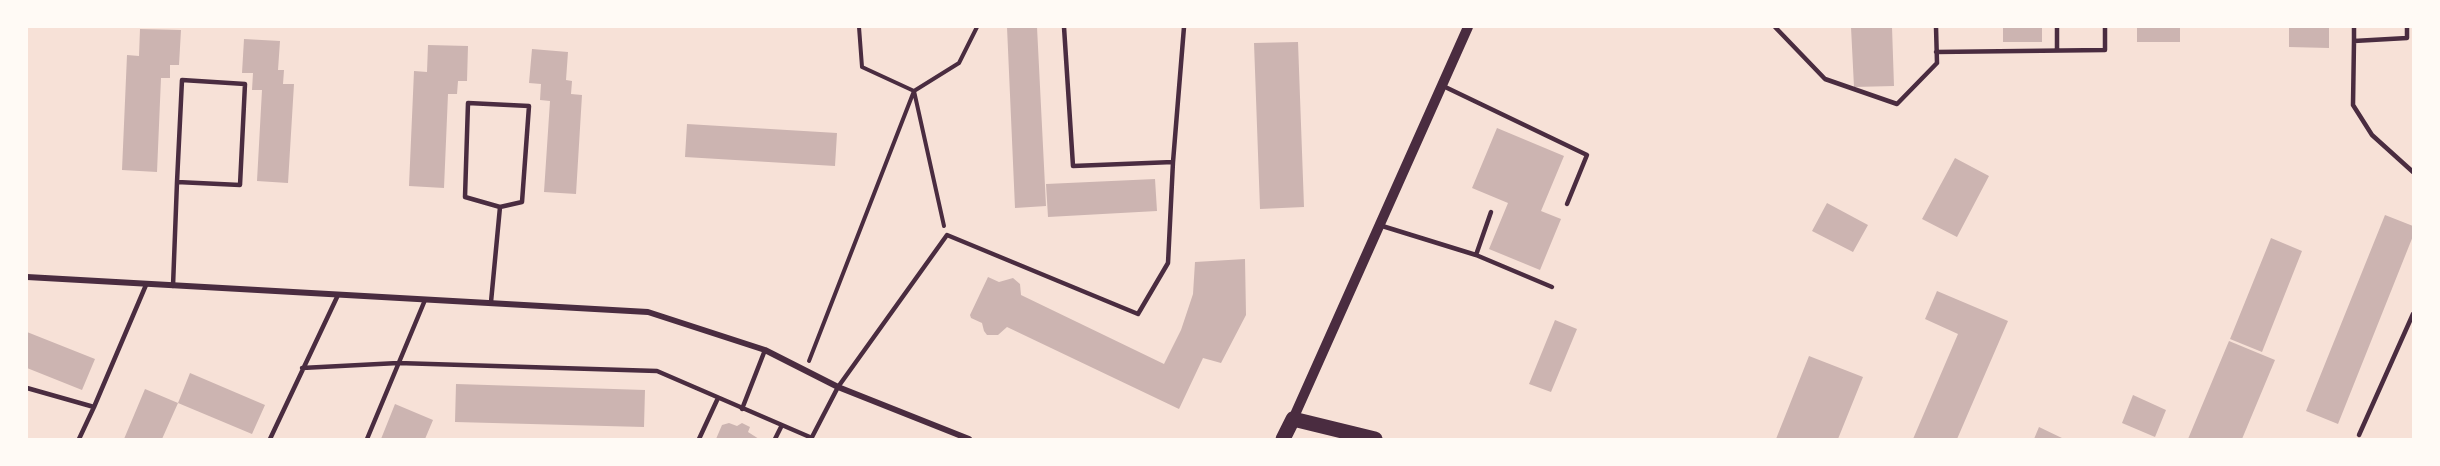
<!DOCTYPE html>
<html>
<head>
<meta charset="utf-8">
<style>
	body { margin:0 }
	#map { position:relative; width:2440px; height:466px; overflow:hidden; background:#f7e1d7; font-family:"Source Sans 3",sans-serif }
	canvas { display:block }
	.frame { position:absolute; inset:0; border:28px solid #fffaf5; pointer-events:none }
</style>
</head>
<body>
<div id="map">
<canvas width="2440" height="466"></canvas>
<div class="frame"></div>
</div>
<script>
const context = document.querySelector('canvas').getContext('2d');
context.lineJoin = 'round';
function fill(path, color) {
  context.fillStyle = color;
  context.fill(path, 'evenodd');
}
function toPath(rows) {
  const path = new Path2D();
  for (const r of rows) {
    path.moveTo(r[0], r[1]);
    for (let i = 2; i < r.length; i += 2) path.lineTo(r[i], r[i + 1]);
  }
  return path;
}
function stroke(path, color, width, dash) {
  context.strokeStyle = color;
  context.lineWidth = width;
  context.lineCap = dash ? 'butt' : 'round';
  context.setLineDash(dash || []);
  context.stroke(path);
}
fill(toPath([
	[1007,27,1037,27,1046,206,1015,208],
	[1851,27,1892,27,1894,86,1854,87],
	[2003,27,2042,27,2042,42,2003,42],
	[2137,27,2180,27,2180,42,2137,42],
	[2289,27,2329,27,2329,48,2289,47],
	[140,29,181,30,179,65,170,65,170,78,161,78,157,172,122,170,127,55,139,56],
	[244,39,280,41,278,70,284,70,283,84,294,84,288,183,257,181,262,90,252,90,253,73,242,73],
	[1298,42,1304,207,1260,209,1254,43],
	[428,45,468,46,467,81,458,81,457,94,448,94,444,188,409,186,414,71,427,72],
	[532,49,568,52,566,80,572,81,571,94,582,95,576,194,544,192,550,101,540,100,541,84,529,83],
	[687,124,837,133,835,166,685,157],
	[1497,128,1564,156,1541,211,1561,219,1540,270,1489,249,1508,203,1472,188],
	[1955,158,1989,176,1957,237,1922,219],
	[1155,179,1157,211,1048,217,1046,184],
	[1827,203,1868,225,1853,252,1812,231],
	[2385,215,2413,226,2413,236,2338,424,2306,411],
	[2271,238,2302,251,2262,352,2230,339],
	[1245,259,1246,315,1221,363,1203,358,1179,409,1007,327,998,335,987,335,984,331,982,323,971,318,970,315,988,277,999,282,1013,278,1020,284,1021,295,1164,364,1181,330,1193,294,1195,262],
	[1937,291,2008,321,1957,439,1913,439,1958,334,1925,319],
	[1555,320,1577,329,1551,392,1529,384],
	[27,332,95,359,82,390,27,368],
	[2229,341,2275,360,2242,439,2188,439],
	[1809,356,1863,377,1838,439,1776,439],
	[190,373,265,405,252,434,178,403],
	[456,384,645,390,644,427,455,422],
	[145,389,178,403,162,439,124,439],
	[2133,395,2166,410,2155,437,2122,423],
	[395,404,433,420,425,439,381,439],
	[729,423,737,426,742,423,750,427,748,432,759,439,716,439,722,425],
	[2039,427,2064,439,2034,439]
]), '#ccb4b1');
stroke(toPath([
	[944,226,914,91,959,63,977,27],
	[809,361,914,91,862,67,859,27]
]), '#4a2c40', 4);
stroke(toPath([
	[1064,27,1073,166,1173,162],
	[1775,27,1825,79,1897,104,1937,63,1936,27],
	[2354,27,2354,41,2407,38,2407,27],
	[2354,41,2353,105,2372,135,2413,172],
	[2057,50,2057,27],
	[1936,52,2105,50,2105,27],
	[1441,85,1587,155,1567,204],
	[1379,225,1476,255,1552,287],
	[1476,255,1491,212],
	[173,286,177,182,182,80,245,84,240,185,177,182],
	[491,302,500,207,522,202,529,106,468,103,465,197,500,207],
	[302,368,398,363,657,371,812,438],
	[27,388,94,407,146,285],
	[742,409,765,350],
	[2359,435,2413,314],
	[79,439,94,407],
	[270,439,338,295],
	[367,439,425,300],
	[699,439,718,398],
	[775,439,782,425],
	[811,439,838,387,947,235,1138,314,1168,263,1173,162,1184,27]
]), '#4a2c40', 4.5);
stroke(toPath([
	[27,277,648,312,765,350,838,387,969,439]
]), '#4a2c40', 6);
stroke(toPath([
	[1293,419,1468,27]
]), '#4a2c40', 10);
stroke(toPath([
	[1283,439,1293,419,1375,439]
]), '#4a2c40', 15);
</script>
</body>
</html>
